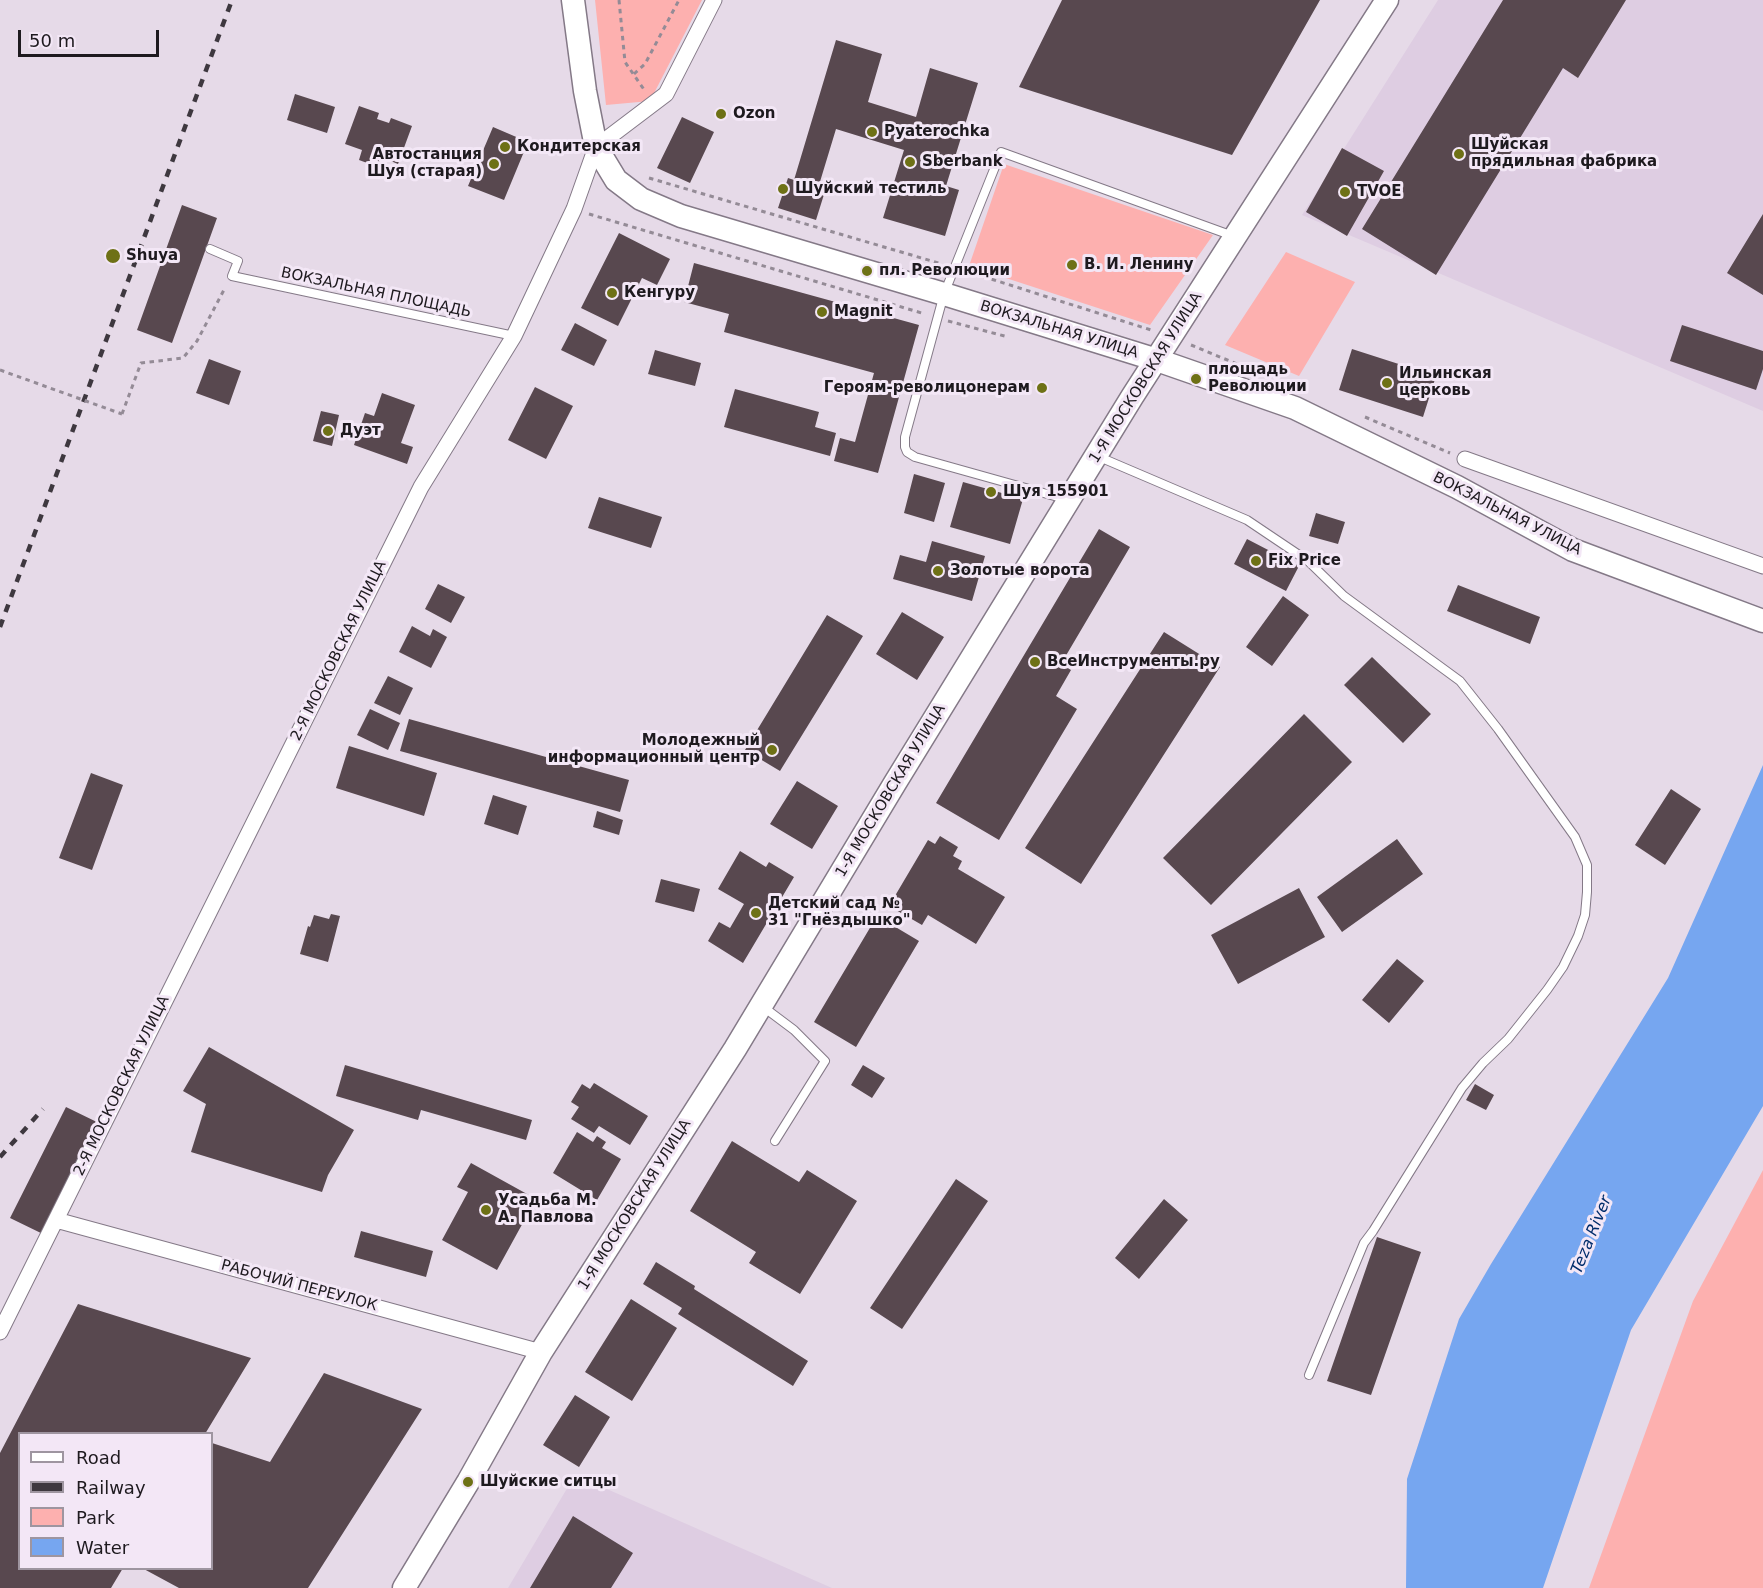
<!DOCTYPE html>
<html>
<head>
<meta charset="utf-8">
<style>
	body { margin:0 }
	#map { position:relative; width:1763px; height:1588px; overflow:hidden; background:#e6dae8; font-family:"DejaVu Sans",sans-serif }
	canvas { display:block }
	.legend { position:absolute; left:18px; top:1432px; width:195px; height:138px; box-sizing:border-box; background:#f3e7f6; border:2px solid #9e95a0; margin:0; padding:8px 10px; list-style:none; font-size:18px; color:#1e1a1f }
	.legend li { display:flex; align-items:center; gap:12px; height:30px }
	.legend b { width:30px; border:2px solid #9e95a0 }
	.scale { position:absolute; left:18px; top:30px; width:141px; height:27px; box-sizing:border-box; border:3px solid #1e1a1f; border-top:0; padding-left:8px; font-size:18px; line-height:21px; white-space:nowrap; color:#1e1a1f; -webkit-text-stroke:4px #f3e7f6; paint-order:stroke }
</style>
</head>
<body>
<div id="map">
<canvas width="1763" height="1588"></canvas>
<ul class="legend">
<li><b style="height:8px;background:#fff"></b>Road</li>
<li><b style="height:8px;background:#3e383f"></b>Railway</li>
<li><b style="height:16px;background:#fdb0af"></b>Park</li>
<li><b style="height:16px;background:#76a6f0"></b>Water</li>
</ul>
<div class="scale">50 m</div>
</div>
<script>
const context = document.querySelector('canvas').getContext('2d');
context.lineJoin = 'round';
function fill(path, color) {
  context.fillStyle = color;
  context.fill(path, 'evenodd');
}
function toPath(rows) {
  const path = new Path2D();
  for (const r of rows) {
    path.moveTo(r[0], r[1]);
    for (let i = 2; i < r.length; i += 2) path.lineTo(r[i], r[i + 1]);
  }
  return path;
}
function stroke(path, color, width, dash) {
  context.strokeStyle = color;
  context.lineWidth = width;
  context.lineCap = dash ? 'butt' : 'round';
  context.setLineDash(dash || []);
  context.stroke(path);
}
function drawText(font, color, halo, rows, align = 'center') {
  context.font = font + ' "DejaVu Sans",sans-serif';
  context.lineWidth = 6;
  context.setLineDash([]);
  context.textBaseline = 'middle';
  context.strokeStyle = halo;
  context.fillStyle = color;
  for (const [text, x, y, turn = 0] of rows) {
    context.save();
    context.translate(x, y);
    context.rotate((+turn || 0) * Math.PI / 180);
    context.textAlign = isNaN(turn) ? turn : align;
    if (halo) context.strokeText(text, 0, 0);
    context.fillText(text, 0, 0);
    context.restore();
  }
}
fill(toPath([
	[1438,0,1763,0,1763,411,1302,215],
	[575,1475,832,1588,508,1588]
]), '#decde2');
fill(toPath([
	[595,0,702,0,650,101,606,105],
	[1004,164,1213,235,1150,325,969,266],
	[1286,252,1355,282,1299,376,1225,345],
	[1763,1170,1763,1588,1589,1588,1693,1301]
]), '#fdb0af');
fill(toPath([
	[1763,765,1763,1106,1631,1330,1543,1588,1406,1588,1407,1479,1459,1319,1491,1264,1668,978]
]), '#76a6f0');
fill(toPath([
	[1062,0,1320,0,1232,155,1019,87],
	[1503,0,1626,0,1578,78,1563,68,1436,275,1362,229],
	[836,40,882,54,868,102,916,117,930,68,978,83,946,186,959,190,945,236,883,218,904,150,836,129,819,185,826,188,816,220,778,208,788,178,794,180],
	[295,94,335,107,327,133,287,120],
	[359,106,379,113,377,119,389,123,391,118,412,126,398,164,381,157,378,167,359,160,362,150,345,144],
	[682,117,714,132,690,183,657,168],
	[493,127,528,142,504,200,468,186],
	[1342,148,1384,171,1347,236,1306,212],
	[182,205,217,218,172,343,137,330],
	[1763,214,1763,295,1727,273],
	[619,233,670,259,657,285,642,278,618,326,581,308],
	[694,263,919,325,878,473,834,461,840,438,855,442,874,373,724,332,729,314,684,302],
	[575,323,607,340,594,366,561,350],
	[1682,325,1763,351,1763,369,1756,390,1670,361],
	[1352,349,1436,376,1423,417,1339,390],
	[655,350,701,363,695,386,648,374],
	[209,359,241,371,229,405,196,393],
	[535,387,573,406,546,459,508,440],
	[735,389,819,412,815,427,836,433,830,456,724,427],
	[382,393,415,405,401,443,413,447,407,464,354,445,365,413,374,416],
	[321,411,339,415,332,446,313,441],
	[914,474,945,483,934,522,904,513],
	[963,482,1023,499,1010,544,950,527],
	[599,497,662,517,651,548,588,528],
	[1316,513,1345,522,1338,544,1309,536],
	[1099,529,1130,547,1061,664,1071,670,1056,696,1077,709,999,840,936,803],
	[1247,539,1299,566,1286,591,1234,564],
	[932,541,985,556,972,601,893,579,900,555,926,562],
	[438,584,465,597,451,623,425,609],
	[1458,585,1540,617,1530,644,1447,611],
	[1283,596,1309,615,1272,666,1246,647],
	[902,612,944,637,917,680,876,654],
	[827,615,863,636,780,771,745,750],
	[412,626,430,636,433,629,447,637,431,668,399,652],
	[1164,632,1220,667,1081,884,1025,848],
	[1372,657,1431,714,1403,743,1344,685],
	[388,676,413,688,400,715,374,703],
	[370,709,400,723,388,750,357,735],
	[1304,714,1352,762,1211,905,1163,858],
	[409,719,629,780,620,812,400,751],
	[349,746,437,773,424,816,336,788],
	[91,773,123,785,92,870,59,858],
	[797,781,838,806,812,849,770,824],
	[1671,789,1701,809,1665,865,1635,845],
	[493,795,527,806,518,835,484,824],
	[597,811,623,820,619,835,593,827],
	[940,836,958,847,953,856,962,861,958,869,1005,897,976,944,928,915,922,925,889,906,928,840,935,844],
	[1397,839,1423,874,1342,932,1317,897],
	[740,851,766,867,769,862,794,877,743,963,708,941,719,922,730,928,744,904,718,889],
	[661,879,700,889,694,912,655,902],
	[1299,888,1325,937,1238,984,1211,935],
	[331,914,340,916,328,962,300,954,308,926,310,927,314,915,329,919],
	[877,916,919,941,856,1047,814,1022],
	[1397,959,1424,981,1389,1023,1362,1000],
	[209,1047,354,1130,328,1175,322,1192,191,1152,206,1104,183,1091],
	[345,1065,532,1120,526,1140,421,1110,418,1120,336,1096],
	[863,1065,885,1078,872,1098,851,1085],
	[594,1083,648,1116,630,1145,599,1126,594,1133,571,1119,579,1107,571,1102,582,1084,590,1089],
	[1475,1084,1494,1095,1486,1110,1466,1100],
	[66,1107,103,1125,47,1236,10,1218],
	[577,1132,593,1142,597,1136,606,1142,602,1148,621,1159,597,1200,553,1173],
	[732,1141,799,1182,807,1170,857,1201,800,1294,749,1263,756,1252,690,1211],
	[471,1163,536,1199,497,1270,442,1240,468,1192,457,1187],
	[956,1179,988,1201,902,1329,870,1308],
	[1164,1199,1188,1220,1139,1279,1115,1258],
	[361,1231,433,1251,426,1277,354,1257],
	[1377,1237,1421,1252,1371,1395,1327,1381],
	[656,1262,695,1286,694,1289,808,1361,793,1386,678,1314,682,1308,643,1284],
	[631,1299,677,1328,632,1401,585,1372],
	[78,1304,251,1358,205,1434,20,1434,20,1568,123,1568,111,1588,0,1588,0,1453],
	[324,1373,422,1409,308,1588,179,1588,142,1568,212,1568,212,1443,270,1462],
	[575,1395,610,1417,579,1467,543,1445],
	[573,1516,633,1553,611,1588,530,1588]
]), '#58484f');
const lane = toPath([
	[210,249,238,261,232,276,514,336],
	[1097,456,1247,520,1308,561,1344,596,1460,681,1498,729,1575,837,1587,865,1587,892,1585,915,1578,936,1563,967,1547,990,1508,1039,1483,1063,1462,1088,1373,1231,1364,1243,1309,1375],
	[1065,499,915,457,907,452,905,447,905,437,944,294,1001,152,1233,236],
	[762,1006,794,1030,825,1061,775,1141]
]);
const street = toPath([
	[1465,459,1763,566],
	[56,1220,541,1352],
	[0,1332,421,487,514,336,574,209,596,147,666,94,714,0]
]);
const secondary = toPath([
	[573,0,585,91,596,147,616,180,641,199,681,216,944,294,1157,360,1295,408,1457,487,1573,550,1763,621],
	[404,1588,468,1482,541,1352,735,1049,895,783,1132,397,1387,0]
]);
stroke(lane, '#847987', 10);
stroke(street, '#847987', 17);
stroke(secondary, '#847987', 25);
stroke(toPath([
	[619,0,625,62,645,91],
	[634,74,645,64,679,0],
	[649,178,942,264],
	[589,214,925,314],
	[966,271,1151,330],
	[948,321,1008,337],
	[1191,345,1237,364],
	[122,414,141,363,183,358,197,341,225,288],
	[1365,417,1450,453]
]), '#948b96', 3, [4.5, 4.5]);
stroke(lane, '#fff', 8);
stroke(street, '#fff', 15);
stroke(secondary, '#fff', 22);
stroke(toPath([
	[0,627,232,0],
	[0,1157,43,1109]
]), '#3e383f', 4.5, [8, 8]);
stroke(toPath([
	[0,370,122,414]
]), '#948b96', 3, [4.5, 4.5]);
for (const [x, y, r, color] of [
	[721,114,6,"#6e7116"],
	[872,132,6,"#6e7116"],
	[505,147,6,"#6e7116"],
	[1459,154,6,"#6e7116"],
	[910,162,6,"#6e7116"],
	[494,164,6,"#6e7116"],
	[783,189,6,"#6e7116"],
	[1345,192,6,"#6e7116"],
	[113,256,8,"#6e7116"],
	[1072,265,6,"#6e7116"],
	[867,271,6,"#6e7116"],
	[612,293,6,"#6e7116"],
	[822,312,6,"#6e7116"],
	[1196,379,6,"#6e7116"],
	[1387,383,6,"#6e7116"],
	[1042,388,6,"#6e7116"],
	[328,431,6,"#6e7116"],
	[991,492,6,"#6e7116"],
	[1256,561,6,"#6e7116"],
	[938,571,6,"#6e7116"],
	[1035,662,6,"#6e7116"],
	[772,750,6,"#6e7116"],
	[756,913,6,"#6e7116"],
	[486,1210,6,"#6e7116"],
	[468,1482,6,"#6e7116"]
]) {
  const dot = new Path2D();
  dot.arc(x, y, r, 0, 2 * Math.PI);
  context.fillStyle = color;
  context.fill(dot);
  stroke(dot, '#f3e7f6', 2);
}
drawText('bold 15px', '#1e1a1f', '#f3e7f6', [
	["Ozon",733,114],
	["Pyaterochka",884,132],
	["Шуйская",1471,145],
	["прядильная фабрика",1471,162],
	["Кондитерская",517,147],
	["Автостанция",482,155,"right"],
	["Шуя (старая)",482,172,"right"],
	["Sberbank",922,162],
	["Шуйский тестиль",795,189],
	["TVOE",1357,192],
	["Shuya",126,256],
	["В. И. Ленину",1084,265],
	["пл. Революции",879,271],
	["Кенгуру",624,293],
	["Magnit",834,312],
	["площадь",1208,370],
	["Революции",1208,387],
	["Ильинская",1399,374],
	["церковь",1399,391],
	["Героям-револицонерам",1030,388,"right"],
	["Дуэт",340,431],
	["Шуя 155901",1003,492],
	["Fix Price",1268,561],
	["Золотые ворота",950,571],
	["ВсеИнструменты.ру",1047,662],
	["Молодежный",760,741,"right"],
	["информационный центр",760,758,"right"],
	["Детский сад №",768,904],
	["31 \"Гнёздышко\"",768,921],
	["Усадьба М.",498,1201],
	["А. Павлова",498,1218],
	["Шуйские ситцы",480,1482]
], 'left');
drawText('15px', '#1e1a1f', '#f3e7f6', [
	["ВОКЗАЛЬНАЯ ПЛОЩАДЬ",376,293,12],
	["ВОКЗАЛЬНАЯ УЛИЦА",1059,330,17],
	["1-Я МОСКОВСКАЯ УЛИЦА",1146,378,-58],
	["ВОКЗАЛЬНАЯ УЛИЦА",1507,514,27],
	["2-Я МОСКОВСКАЯ УЛИЦА",339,651,-64],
	["1-Я МОСКОВСКАЯ УЛИЦА",891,791,-59],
	["2-Я МОСКОВСКАЯ УЛИЦА",122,1086,-64],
	["1-Я МОСКОВСКАЯ УЛИЦА",635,1205,-58],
	["РАБОЧИЙ ПЕРЕУЛОК",299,1286,15]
]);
drawText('italic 16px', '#002c6b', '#f3e7f6', [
	["Teza River",1592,1235,-68]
]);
</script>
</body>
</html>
